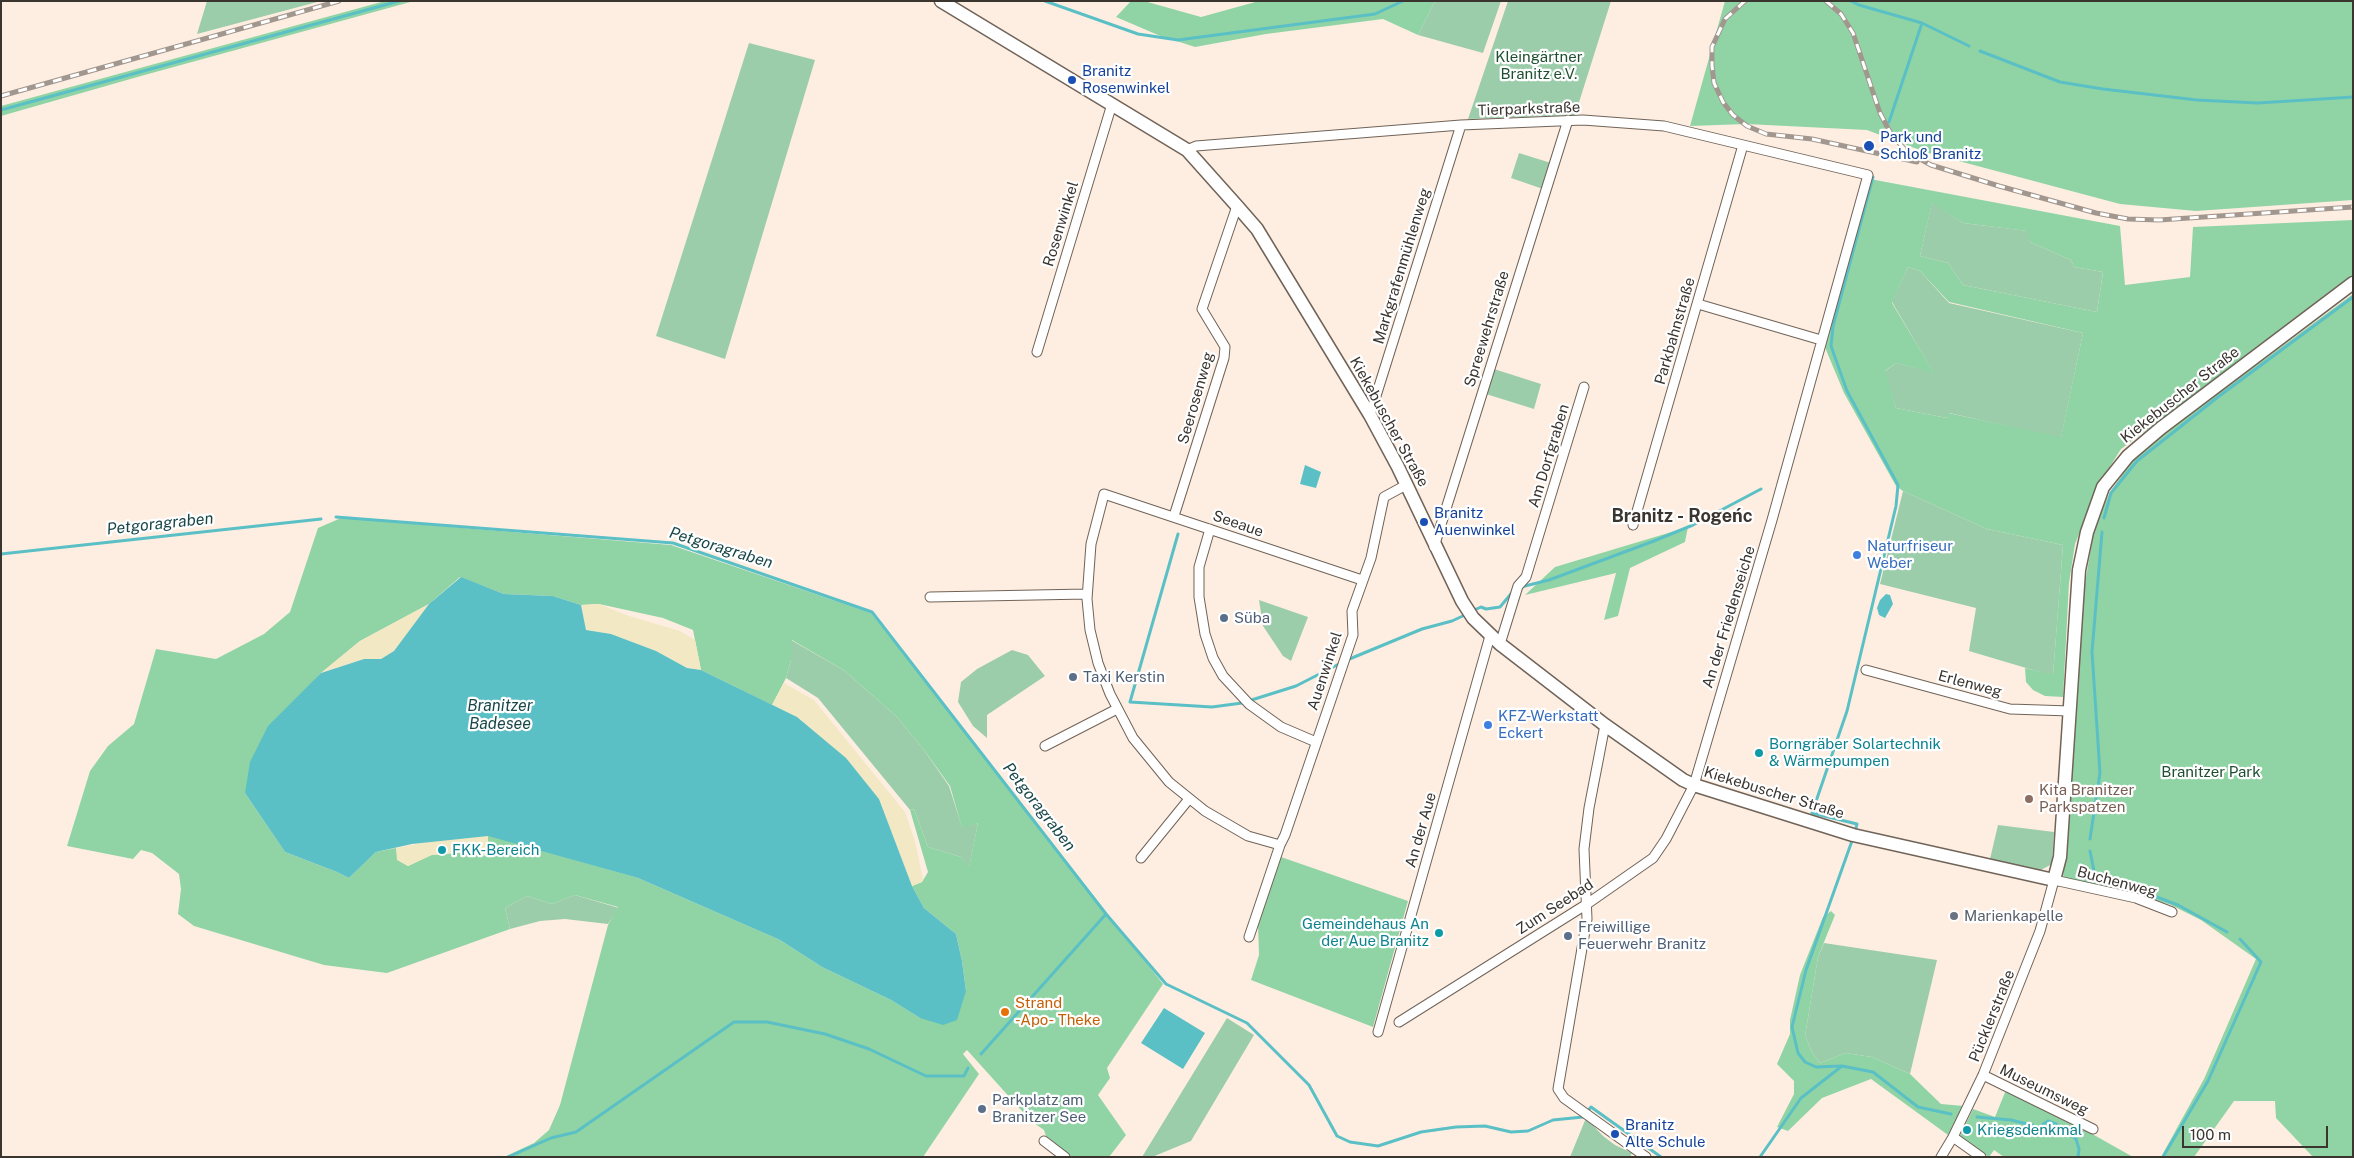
<!DOCTYPE html>
<html>
<head>
<meta charset="utf-8">
<style>
	body { margin:0 }
	#map { position:relative; width:2354px; height:1158px; overflow:hidden; background:#feeee2; font-family:"Public Sans",sans-serif }
	canvas { display:block }
	.frame { position:absolute; inset:0; border:2px solid #3b3530; pointer-events:none }
	.scale { position:absolute; left:2182px; top:1126px; width:146px; height:22px; box-sizing:border-box; border:2px solid #3b3530; border-top:0; padding-left:6px; font-size:15px; line-height:18px; white-space:nowrap; color:#3b3530; -webkit-text-stroke:4px #fff; paint-order:stroke }
</style>
</head>
<body>
<div id="map">
<canvas width="2354" height="1158"></canvas>
<div class="frame"></div>
<div class="scale">100 m</div>
</div>
<script>
const context = document.querySelector('canvas').getContext('2d');
context.lineJoin = 'round';
function fill(path, color) {
  context.fillStyle = color;
  context.fill(path, 'evenodd');
}
function toPath(rows) {
  const path = new Path2D();
  for (const r of rows) {
    path.moveTo(r[0], r[1]);
    for (let i = 2; i < r.length; i += 2) path.lineTo(r[i], r[i + 1]);
  }
  return path;
}
function stroke(path, color, width, dash) {
  context.strokeStyle = color;
  context.lineWidth = width;
  context.lineCap = dash ? 'butt' : 'round';
  context.setLineDash(dash || []);
  context.stroke(path);
}
function drawText(font, color, halo, rows, align = 'center') {
  context.font = font + ' "Public Sans",sans-serif';
  context.lineWidth = 4.5;
  context.setLineDash([]);
  context.textBaseline = 'middle';
  context.strokeStyle = halo;
  context.fillStyle = color;
  for (const [text, x, y, turn = 0] of rows) {
    context.save();
    context.translate(x, y);
    context.rotate((+turn || 0) * Math.PI / 180);
    context.textAlign = isNaN(turn) ? turn : align;
    if (halo) context.strokeText(text, 0, 0);
    context.fillText(text, 0, 0);
    context.restore();
  }
}
fill(toPath([
	[207,1,321,1,197,34],
	[1435,1,1501,1,1483,53,1418,35],
	[1508,1,1611,1,1575,115,1468,119],
	[749,43,815,60,725,359,656,336],
	[1519,153,1551,163,1543,189,1511,178],
	[1932,202,1963,223,2028,231,2030,242,2071,260,2074,267,2103,272,2097,312,1963,285,1948,263,1920,256],
	[1908,267,1920,271,1949,303,2083,333,2061,438,1949,413,1947,418,1896,408,1884,372,1896,363,1933,372,1892,302],
	[1494,369,1541,384,1534,409,1486,394],
	[1903,491,1987,529,2063,545,2053,676,1969,651,1976,608,1880,584],
	[1259,600,1308,617,1291,661,1283,656,1263,626],
	[791,640,845,671,897,717,924,750,949,786,962,827,978,823,969,868,961,857,928,847,914,809,910,810,818,698,786,678,791,660],
	[1012,650,1028,655,1045,676,987,715,987,738,973,726,958,702,961,682,977,669],
	[1998,825,2054,832,2052,864,2041,870,1990,859],
	[575,895,619,908,608,924,565,919,540,921,510,929,505,908,527,896,552,904],
	[1824,943,1937,960,1910,1074,1872,1057,1846,1053,1820,1063,1813,1054,1805,1036,1818,957],
	[1227,1018,1254,1035,1191,1141,1152,1157,1142,1157],
	[1586,1118,1603,1136,1615,1145,1632,1153,1630,1157,1570,1157]
]), '#9ccdaa');
fill(toPath([
	[385,1,414,1,141,76,1,116,1,106],
	[1131,1,1144,1,1201,17,1259,1,1435,1,1418,35,1383,19,1266,34,1195,47,1158,35,1116,17],
	[1725,1,2353,1,2353,200,2196,211,2120,204,1925,152,1867,130,1746,124,1690,126],
	[1870,179,2120,226,2125,285,2190,277,2193,227,2353,220,2353,277,2121,449,2099,484,2075,544,2069,583,2063,697,2045,696,2033,690,2026,682,2025,668,2053,675,2063,545,1987,529,1903,491,1896,486,1844,393,1824,345],
	[1932,203,1963,223,2027,231,2030,242,2071,260,2074,267,2103,272,2097,312,1963,285,1948,263,1920,256],
	[1908,267,1920,271,1949,302,2083,333,2061,437,1948,413,1947,418,1896,408,1885,371,1896,363,1934,373,1892,303],
	[2353,294,2353,1157,2313,1157,2276,1118,2275,1101,2234,1101,2194,1157,2161,1157,2204,1079,2256,959,2201,920,2171,905,2137,894,2063,880,2084,589,2095,525,2110,492,2133,460,2174,426],
	[341,518,671,545,871,613,1163,984,1107,1068,1110,1078,1098,1095,1126,1135,1109,1157,1072,1157,1046,1136,1044,1130,1031,1121,967,1050,963,1054,979,1074,923,1157,504,1157,534,1143,549,1130,560,1105,608,925,618,907,575,895,552,904,527,896,505,908,510,929,387,973,324,965,194,926,178,914,181,889,179,874,152,853,141,850,133,859,67,846,90,771,108,746,134,724,156,649,216,659,264,634,290,612,318,528],
	[460,577,504,594,553,596,581,605,599,604,663,618,693,630,701,670,772,705,786,678,791,660,792,640,845,671,897,717,924,750,950,786,962,828,978,823,969,867,961,857,928,847,914,809,910,810,928,872,922,882,912,886,924,908,956,934,962,961,966,991,920,1018,891,1000,822,967,780,940,638,878,488,835,487,856,467,852,431,855,408,866,398,860,396,848,376,852,349,878,337,872,285,852,245,793,300,696,321,673,360,641,429,604],
	[1688,527,1685,542,1630,568,1618,616,1604,620,1616,573,1525,595,1555,567],
	[1281,857,1408,901,1373,1027,1251,980,1259,955,1258,923],
	[1831,911,1835,915,1818,957,1805,1036,1813,1054,1820,1063,1846,1053,1872,1057,1910,1074,1941,1104,1964,1106,1948,1135,1871,1079,1822,1098,1788,1131,1777,1127,1794,1094,1794,1081,1777,1064,1790,1034,1790,1020,1800,975,1823,917],
	[2006,1090,2071,1122,2133,1157,2004,1157,1994,1150,1989,1157,1960,1136,1973,1109,1995,1117]
]), '#90d4a5');
fill(toPath([
	[429,604,394,651,381,659,364,659,321,673,360,641],
	[599,604,629,616,680,631,695,640,701,670,687,668,656,651,611,634,586,630,581,605],
	[784,683,814,700,905,812,915,841,923,879,922,882,912,886,879,799,846,759,797,717,772,705],
	[488,835,488,856,467,852,432,855,408,866,397,860,396,848,443,839]
]), '#f2e8c3');
fill(toPath([
	[1305,465,1321,472,1316,488,1300,484],
	[461,577,504,594,553,596,581,605,586,630,611,634,656,651,687,668,701,670,797,717,846,758,879,799,912,886,924,908,956,934,962,961,966,991,957,1020,943,1025,920,1018,891,1000,822,967,780,940,638,878,488,836,412,844,376,852,349,878,337,872,285,852,245,793,250,762,268,726,321,673,364,659,381,659,394,651,429,604],
	[1886,594,1890,595,1893,604,1885,618,1879,615,1877,608,1880,600],
	[1164,1008,1205,1033,1183,1069,1141,1043]
]), '#5ac0c5');
stroke(toPath([
	[1045,1,1138,34,1178,40,1375,14,1403,1],
	[1851,1,1859,5,1922,23,1969,46],
	[1980,51,2060,82,2103,89,2197,100,2258,103,2353,97],
	[1,110,399,1],
	[1889,122,1922,23],
	[336,517,673,543,872,612,1106,914,1166,984,1247,1023,1309,1085,1337,1136,1350,1142,1378,1146,1421,1132,1456,1127,1485,1126,1511,1132,1528,1131,1553,1120,1583,1117,1591,1107,1661,1157],
	[2104,518,2111,493,2137,461,2218,397,2353,297],
	[1178,534,1130,702,1212,707,1242,703,1296,686,1341,663],
	[1,554,321,519],
	[1521,587,1549,580,1654,541,1693,525,1761,489],
	[1472,611,1481,607,1486,609,1500,607,1515,589],
	[1347,660,1422,629,1452,621,1467,614],
	[1855,832,1857,824,1812,813,1847,711,1896,506,1898,485,1847,391,1831,346,1833,326,1873,177],
	[2090,839,2100,773,2092,652,2102,532],
	[2090,851,2096,881,2130,887,2178,905,2227,932],
	[981,1054,1106,914],
	[1842,1066,1816,1067,1805,1062,1798,1053,1792,1027,1806,970,1853,838],
	[1977,1117,2011,1120,2039,1127,2048,1121,2056,1124,2076,1139,2079,1149,2078,1157],
	[508,1157,551,1138,576,1132,734,1022,767,1022,825,1034,869,1049,926,1076,964,1076,968,1068],
	[1760,1157,1801,1098,1842,1066,1873,1072,1918,1107,1951,1114],
	[2163,1157,2208,1081,2261,962,2240,939]
]), '#5ac0c5', 3);
const street = toPath([
	[1187,150,1196,146,1461,125,1583,120,1664,126,1868,175,1772,520,1694,785,1666,839,1653,858,1587,904,1399,1022],
	[1698,304,1821,340],
	[1037,352,1112,104],
	[1370,415,1461,125],
	[1174,516,1224,358,1225,347,1202,309,1237,206],
	[1633,525,1743,145],
	[1210,529,1199,567,1199,597,1205,634,1213,658,1223,676,1249,704,1281,727,1316,742],
	[1434,547,1568,120],
	[1362,580,1104,494,1091,544,1087,599,1090,630,1098,663,1110,694,1133,738,1169,782,1205,811,1248,836,1280,845,1285,835,1353,635,1352,611,1371,558,1384,497,1406,485],
	[930,597,1087,594],
	[1500,644,1518,586,1526,577,1584,387],
	[1866,670,2010,709,2070,711],
	[1605,725,1589,808,1584,849,1587,919,1558,1089,1564,1098,1646,1157],
	[1045,746,1117,709],
	[1141,858,1189,799],
	[1249,937,1280,845],
	[1378,1032,1490,636],
	[1983,1075,2093,1129],
	[1953,1137,1981,1157],
	[1044,1141,1065,1157],
	[1941,1157,1953,1137,1983,1075,2040,931,2054,880,2136,898,2172,912]
]);
const secondary = toPath([
	[941,1,1187,150,1237,206,1257,229,1370,415,1398,467,1462,601,1473,618,1500,644,1605,725,1683,780,1694,785,1853,835,2054,880,2060,857,2079,570,2087,532,2103,487,2128,456,2161,428,2353,283]
]);
stroke(street, '#706358', 11);
stroke(secondary, '#706358', 15);
stroke(street, '#fff', 9);
stroke(secondary, '#fff', 12);
const rail = toPath([
	[1745,1,1725,19,1712,47,1712,66,1714,83,1723,102,1733,115,1747,126,1766,134,1812,139,1917,162],
	[1826,1,1841,14,1853,33,1880,113,1891,134,1907,152,1931,165,1999,186,2096,213,2128,219,2159,220,2353,207],
	[1,96,339,1]
]);
stroke(rail, '#a2978e', 5);
stroke(rail, '#fff', 3, [9]);
for (const [x, y, r, color] of [
	[1072,80,5,"#1a4fb4"],
	[1869,146,6,"#1a4fb4"],
	[1424,522,5,"#1a4fb4"],
	[1857,555,5,"#3f7fe0"],
	[1224,618,5,"#5c6f8a"],
	[1073,677,5,"#5c6f8a"],
	[1488,725,5,"#3f7fe0"],
	[1759,753,5,"#0f9aa8"],
	[2029,799,5,"#8d6e63"],
	[442,850,5,"#0f9aa8"],
	[1954,916,5,"#6b7280"],
	[1439,933,5,"#0f9aa8"],
	[1568,936,5,"#5c6f8a"],
	[1005,1012,5,"#e8710a"],
	[982,1109,5,"#5c6f8a"],
	[1967,1130,5,"#0f9aa8"],
	[1615,1134,5,"#1a4fb4"]
]) {
  const dot = new Path2D();
  dot.arc(x, y, r, 0, 2 * Math.PI);
  context.fillStyle = color;
  context.fill(dot);
  stroke(dot, '#fff', 2);
}
drawText('15px', '#1e4f30', '#fff', [
	["Kleingärtner",1539,57],
	["Branitz e.V.",1539,74],
	["Branitzer Park",2211,772]
]);
drawText('15px', '#164399', '#fff', [
	["Branitz",1082,71],
	["Rosenwinkel",1082,88],
	["Park und",1880,137],
	["Schloß Branitz",1880,154],
	["Branitz",1434,513],
	["Auenwinkel",1434,530],
	["Branitz",1625,1125],
	["Alte Schule",1625,1142]
], 'left');
drawText('15px', '#3b3530', '#fff', [
	["Tierparkstraße",1529,109,-2],
	["Rosenwinkel",1061,224,-73],
	["Markgrafenmühlenweg",1402,266,-73],
	["Spreewehrstraße",1487,329,-73],
	["Parkbahnstraße",1675,331,-74],
	["Kiekebuscher Straße",2180,395,-38],
	["Seerosenweg",1196,398,-74],
	["Kiekebuscher Straße",1389,422,61],
	["Am Dorfgraben",1549,456,-73],
	["Seeaue",1238,524,19],
	["An der Friedenseiche",1729,617,-73],
	["Auenwinkel",1325,671,-72],
	["Erlenweg",1970,684,15],
	["Kiekebuscher Straße",1774,793,17],
	["An der Aue",1421,830,-74],
	["Buchenweg",2117,882,15],
	["Zum Seebad",1555,907,-33],
	["Pücklerstraße",1992,1016,-68],
	["Museumsweg",2044,1090,26]
]);
drawText('15px', '#366cbe', '#fff', [
	["Naturfriseur",1867,546],
	["Weber",1867,563],
	["KFZ-Werkstatt",1498,716],
	["Eckert",1498,733]
], 'left');
drawText('15px', '#4e5e75', '#fff', [
	["Süba",1234,618],
	["Taxi Kerstin",1083,677],
	["Freiwillige",1578,927],
	["Feuerwehr Branitz",1578,944],
	["Parkplatz am",992,1100],
	["Branitzer See",992,1117]
], 'left');
drawText('15px', '#0d838f', '#fff', [
	["Borngräber Solartechnik",1769,744],
	["& Wärmepumpen",1769,761],
	["FKK-Bereich",452,850],
	["Gemeindehaus An",1429,924,"right"],
	["der Aue Branitz",1429,941,"right"],
	["Kriegsdenkmal",1977,1130]
], 'left');
drawText('15px', '#785e54', '#fff', [
	["Kita Branitzer",2039,790],
	["Parkspatzen",2039,807]
], 'left');
drawText('15px', '#5b616d', '#fff', [
	["Marienkapelle",1964,916]
], 'left');
drawText('15px', '#c56008', '#fff', [
	["Strand",1015,1003],
	["-Apo- Theke",1015,1020]
], 'left');
drawText('italic 16px', '#194749', '#fff', [
	["Petgoragraben",160,524,-6],
	["Petgoragraben",721,548,17],
	["Branitzer",500,706],
	["Badesee",500,724],
	["Petgoragraben",1039,807,52]
]);
drawText('bold 18px', '#3b3530', '#fff', [
	["Branitz - Rogeńc",1682,516]
]);
</script>
</body>
</html>
